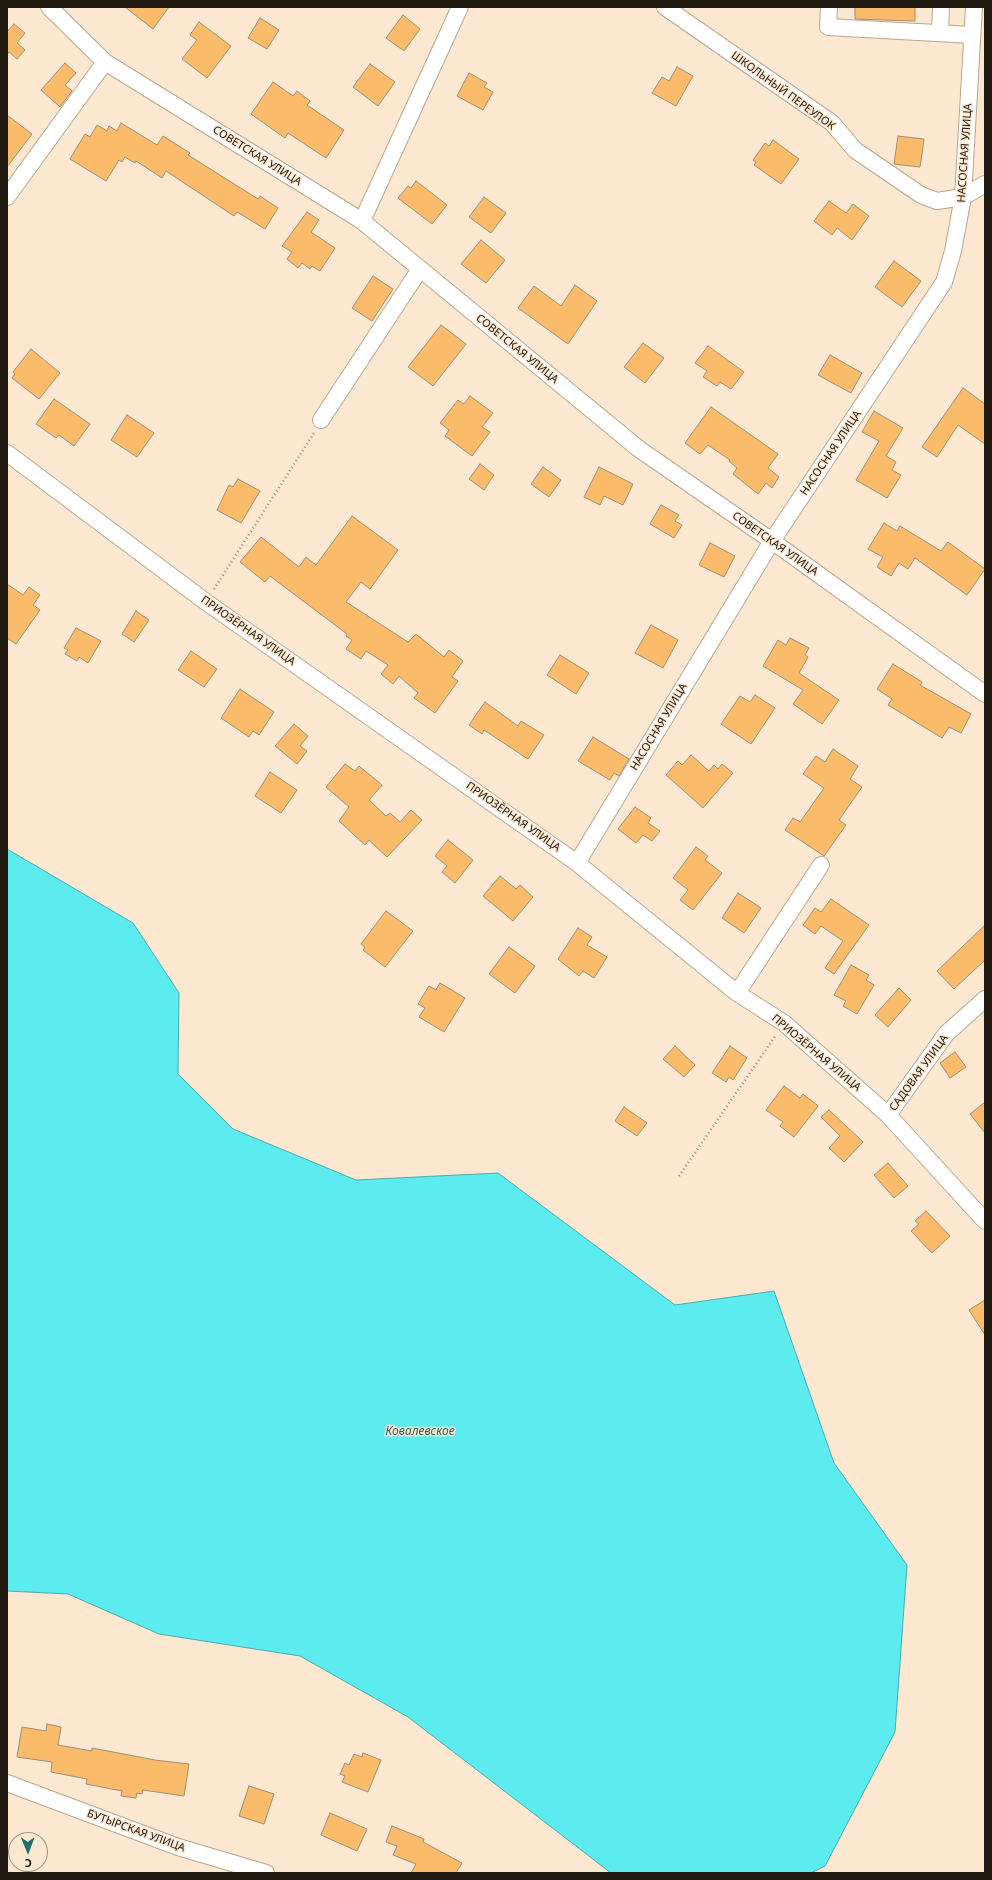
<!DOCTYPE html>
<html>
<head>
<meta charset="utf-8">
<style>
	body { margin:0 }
	#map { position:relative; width:992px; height:1880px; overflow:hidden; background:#fce8d0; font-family:"Noto Sans",sans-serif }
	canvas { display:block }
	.frame { position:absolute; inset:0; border:8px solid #1f180f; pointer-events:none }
	.north { position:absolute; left:8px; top:1832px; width:40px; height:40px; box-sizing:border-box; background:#fce8d0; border:1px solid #a49583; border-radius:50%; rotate:179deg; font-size:11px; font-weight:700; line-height:16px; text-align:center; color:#1f180f }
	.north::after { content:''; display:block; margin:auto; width:14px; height:18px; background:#1f6b6d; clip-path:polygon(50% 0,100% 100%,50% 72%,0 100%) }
</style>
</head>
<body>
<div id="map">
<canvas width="992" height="1880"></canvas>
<div class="frame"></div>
<div class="north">С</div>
</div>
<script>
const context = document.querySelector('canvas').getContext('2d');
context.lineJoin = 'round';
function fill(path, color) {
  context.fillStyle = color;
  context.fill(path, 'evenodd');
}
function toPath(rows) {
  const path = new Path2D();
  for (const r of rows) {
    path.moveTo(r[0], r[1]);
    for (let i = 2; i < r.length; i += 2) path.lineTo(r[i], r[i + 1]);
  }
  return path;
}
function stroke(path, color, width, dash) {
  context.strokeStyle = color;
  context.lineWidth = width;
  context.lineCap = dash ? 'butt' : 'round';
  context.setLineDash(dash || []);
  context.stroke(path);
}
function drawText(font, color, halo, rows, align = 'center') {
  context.font = font + ' "Noto Sans",sans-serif';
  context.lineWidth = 3;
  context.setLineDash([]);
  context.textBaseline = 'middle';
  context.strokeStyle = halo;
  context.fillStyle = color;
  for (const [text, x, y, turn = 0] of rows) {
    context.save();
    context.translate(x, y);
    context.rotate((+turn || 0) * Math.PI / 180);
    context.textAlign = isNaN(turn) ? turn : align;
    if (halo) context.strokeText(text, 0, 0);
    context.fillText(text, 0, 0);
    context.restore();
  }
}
const water = toPath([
	[7,849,133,923,179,993,178,1074,233,1129,356,1180,498,1173,675,1305,774,1291,834,1463,907,1565,895,1732,825,1866,811,1873,611,1873,408,1717,300,1656,159,1634,68,1594,7,1591,7,849]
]);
fill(water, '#5cebee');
stroke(water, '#4aacab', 1);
const building = toPath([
	[125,7,169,7,153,29,125,7],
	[855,7,915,7,915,21,855,19,855,7],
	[403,15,420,29,404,51,386,38,403,15],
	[260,18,279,30,267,49,248,38,260,18],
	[199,22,231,46,207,78,182,59,197,40,190,35,199,22],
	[14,24,25,33,17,43,25,50,17,59,9,52,7,55,7,32,14,24],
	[65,63,76,73,65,85,72,91,60,107,41,90,65,63],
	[370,64,395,82,378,106,353,87,370,64],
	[677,67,693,76,676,106,652,93,662,77,669,81,677,67],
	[469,73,487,83,484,87,493,92,483,110,457,96,469,73],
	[273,82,293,96,297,91,310,101,307,105,344,130,326,158,288,133,285,138,251,114,273,82],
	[7,115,32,134,7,167,7,115],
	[121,123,157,145,163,136,190,153,188,155,258,199,260,196,278,208,265,229,237,212,234,216,166,171,162,178,136,161,135,163,125,157,122,162,119,160,106,181,70,159,85,134,90,137,97,125,107,131,109,126,117,131,121,123],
	[898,136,924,139,920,167,894,164,898,136],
	[773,140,799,159,781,184,754,165,756,162,753,160,765,143,769,146,773,140],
	[416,181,447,205,432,224,398,198,408,186,411,188,416,181],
	[484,197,506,213,491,233,469,217,484,197],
	[829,201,846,213,853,204,869,216,852,240,837,228,832,235,814,221,829,201],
	[307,212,319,220,311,232,335,248,320,271,312,266,310,269,302,263,298,268,287,259,292,252,282,246,307,212],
	[481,240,505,260,486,283,461,264,481,240],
	[894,261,921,281,902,307,875,287,894,261],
	[373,276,393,289,372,321,352,308,373,276],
	[575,285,597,301,568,344,518,308,534,286,561,306,575,285],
	[441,325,466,344,433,386,408,367,441,325],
	[643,343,664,358,645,383,624,367,643,343],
	[708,346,744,372,731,389,720,382,717,386,703,377,707,371,695,363,708,346],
	[31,349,60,373,39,399,12,378,15,374,13,372,31,349],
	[830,355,862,373,851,393,818,375,830,355],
	[963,388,985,404,985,444,958,425,937,457,922,447,963,388],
	[470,396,493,413,482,427,490,432,472,456,445,436,449,430,440,423,458,400,464,404,470,396],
	[54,399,90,424,74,446,59,435,56,438,36,424,54,399],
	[711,407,778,454,768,468,779,477,772,488,766,483,758,494,733,474,737,468,729,461,730,460,708,445,700,454,685,443,711,407],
	[874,411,903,428,886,456,896,462,892,470,901,475,887,498,856,480,879,441,862,432,874,411],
	[127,415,154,433,137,457,111,440,127,415],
	[480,464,494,475,484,490,469,479,480,464],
	[543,467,561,480,549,497,531,484,543,467],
	[599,467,633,484,623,505,604,496,600,505,584,497,599,467],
	[238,479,260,491,241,523,217,510,229,485,233,487,238,479],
	[661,505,679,515,675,521,682,525,674,538,650,524,661,505],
	[352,516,398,550,370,589,361,582,346,602,408,642,416,634,444,657,449,650,463,661,452,677,458,681,435,713,414,698,418,693,399,676,393,684,381,674,388,665,366,651,361,659,346,649,352,640,346,636,347,634,270,576,265,582,240,562,261,537,299,567,306,557,316,565,352,516],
	[884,523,897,531,900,526,941,551,948,542,985,569,967,595,915,558,908,569,899,563,891,576,877,567,883,557,868,549,884,523],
	[710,543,735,556,724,577,699,565,710,543],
	[7,584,23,595,29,587,40,595,33,605,40,610,16,644,7,638,7,584],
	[136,611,149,620,134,642,122,634,136,611],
	[651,625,678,640,663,668,635,653,651,625],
	[76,628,101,641,88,663,79,657,77,661,65,654,68,650,64,648,76,628],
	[790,638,809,648,805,655,808,657,799,673,839,700,822,724,793,704,803,690,763,666,778,640,786,645,790,638],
	[191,651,217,669,204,687,178,670,191,651],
	[560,655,589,673,576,694,547,675,560,655],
	[893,664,922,682,920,685,971,714,961,733,949,727,942,738,888,705,892,699,877,689,893,664],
	[240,689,274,712,259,735,253,731,249,737,221,718,240,689],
	[755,695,775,708,751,744,721,724,740,696,750,702,755,695],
	[485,702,518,726,521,721,544,735,528,759,484,730,482,734,469,725,485,702],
	[294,724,308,736,300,746,307,751,297,764,275,746,294,724],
	[593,737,629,759,619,776,614,773,610,780,578,761,593,737],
	[833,749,858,766,850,779,862,787,839,820,846,825,824,856,785,830,793,818,800,822,824,788,803,774,816,756,825,762,833,749],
	[691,755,709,771,714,765,718,769,722,764,733,773,703,808,666,775,678,761,682,765,691,755],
	[345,764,355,771,359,766,382,785,369,800,386,816,390,813,400,822,411,810,422,820,387,857,369,840,365,845,339,821,349,807,326,787,345,764],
	[270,772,297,790,281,813,255,796,270,772],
	[635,807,651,818,648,823,660,831,652,841,643,835,636,843,618,829,635,807],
	[448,840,473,860,455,883,442,872,447,866,435,856,448,840],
	[696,847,708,856,705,860,722,873,693,910,680,900,688,890,673,878,696,847],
	[500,876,516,889,520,885,533,897,513,921,483,896,500,876],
	[738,893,761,908,744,933,722,918,738,893],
	[831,899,869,925,834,974,825,968,843,941,821,926,815,934,803,925,815,908,821,912,831,899],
	[386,911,413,931,385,967,363,950,365,947,361,944,386,911],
	[985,925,985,960,954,989,937,971,985,925],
	[578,928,592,937,587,945,607,957,594,978,583,971,579,976,558,959,578,928],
	[509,947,535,966,515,993,489,974,509,947],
	[851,965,869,975,866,980,874,985,857,1014,843,1006,846,1001,834,995,851,965],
	[440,983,465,998,444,1032,419,1017,425,1008,418,1004,429,986,436,990,440,983],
	[899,988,911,1000,888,1027,875,1015,899,988],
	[675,1046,695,1065,684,1077,663,1059,675,1046],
	[730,1046,747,1058,733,1080,729,1077,726,1082,712,1073,730,1046],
	[955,1052,966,1067,950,1078,940,1063,955,1052],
	[784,1086,800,1098,803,1094,818,1106,794,1137,780,1126,783,1122,766,1110,784,1086],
	[985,1102,985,1133,970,1114,985,1102],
	[624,1107,647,1123,637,1136,615,1121,624,1107],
	[829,1110,863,1142,844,1162,829,1148,840,1136,821,1117,829,1110],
	[888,1163,908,1186,894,1198,874,1175,888,1163],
	[926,1211,950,1236,932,1253,911,1231,919,1224,915,1221,926,1211],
	[985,1300,985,1335,969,1310,985,1300],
	[47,1724,61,1727,58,1745,92,1751,92,1748,155,1760,189,1764,184,1796,143,1790,142,1794,137,1793,136,1798,121,1796,122,1791,86,1784,87,1779,51,1772,52,1762,17,1757,22,1727,46,1731,47,1724],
	[363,1753,381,1760,368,1792,342,1782,345,1776,340,1774,345,1763,349,1765,354,1754,362,1757,363,1753],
	[249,1786,274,1794,264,1824,239,1816,249,1786],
	[330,1813,367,1829,357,1851,321,1835,330,1813],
	[392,1826,424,1839,423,1842,462,1863,456,1873,411,1873,416,1864,393,1855,397,1846,386,1842,392,1826]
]);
fill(building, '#fabc6b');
stroke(building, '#a08d77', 1);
const minor = toPath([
	[49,7,105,62,362,221,639,449,772,541,985,694],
	[665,7,832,123,855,150,921,195,937,201,963,197,985,184],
	[829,7,828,27,972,35],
	[940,33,941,7],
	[7,197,105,62],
	[362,221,460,7],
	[321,420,420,269],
	[7,453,206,602,577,863,737,993,784,1023,888,1115,985,1221],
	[577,863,772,541,944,282,953,251,963,197,974,7],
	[737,993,821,865],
	[888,1115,946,1034,985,999],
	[7,1783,178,1847,266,1873]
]);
stroke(minor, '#b9a68f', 18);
stroke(toPath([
	[214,589,314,433],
	[679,1176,776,1035]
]), '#998b79', 2.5, [1, 3]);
stroke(minor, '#fff', 16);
drawText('11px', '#1f180f', '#fce8d0', [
	["ШКОЛЬНЫЙ ПЕРЕУЛОК",783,91,36],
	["НАСОСНАЯ УЛИЦА",965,153,-86],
	["СОВЕТСКАЯ УЛИЦА",257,156,32],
	["СОВЕТСКАЯ УЛИЦА",517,349,39],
	["НАСОСНАЯ УЛИЦА",831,453,-56],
	["СОВЕТСКАЯ УЛИЦА",775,544,35],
	["ПРИОЗЁРНАЯ УЛИЦА",248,631,35],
	["НАСОСНАЯ УЛИЦА",659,727,-59],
	["ПРИОЗЁРНАЯ УЛИЦА",513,817,35],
	["ПРИОЗЁРНАЯ УЛИЦА",816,1053,40],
	["САДОВАЯ УЛИЦА",919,1073,-54],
	["БУТЫРСКАЯ УЛИЦА",136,1831,20]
]);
drawText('italic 12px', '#266162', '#fce8d0', [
	["Ковалевское",420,1432]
]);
</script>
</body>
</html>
